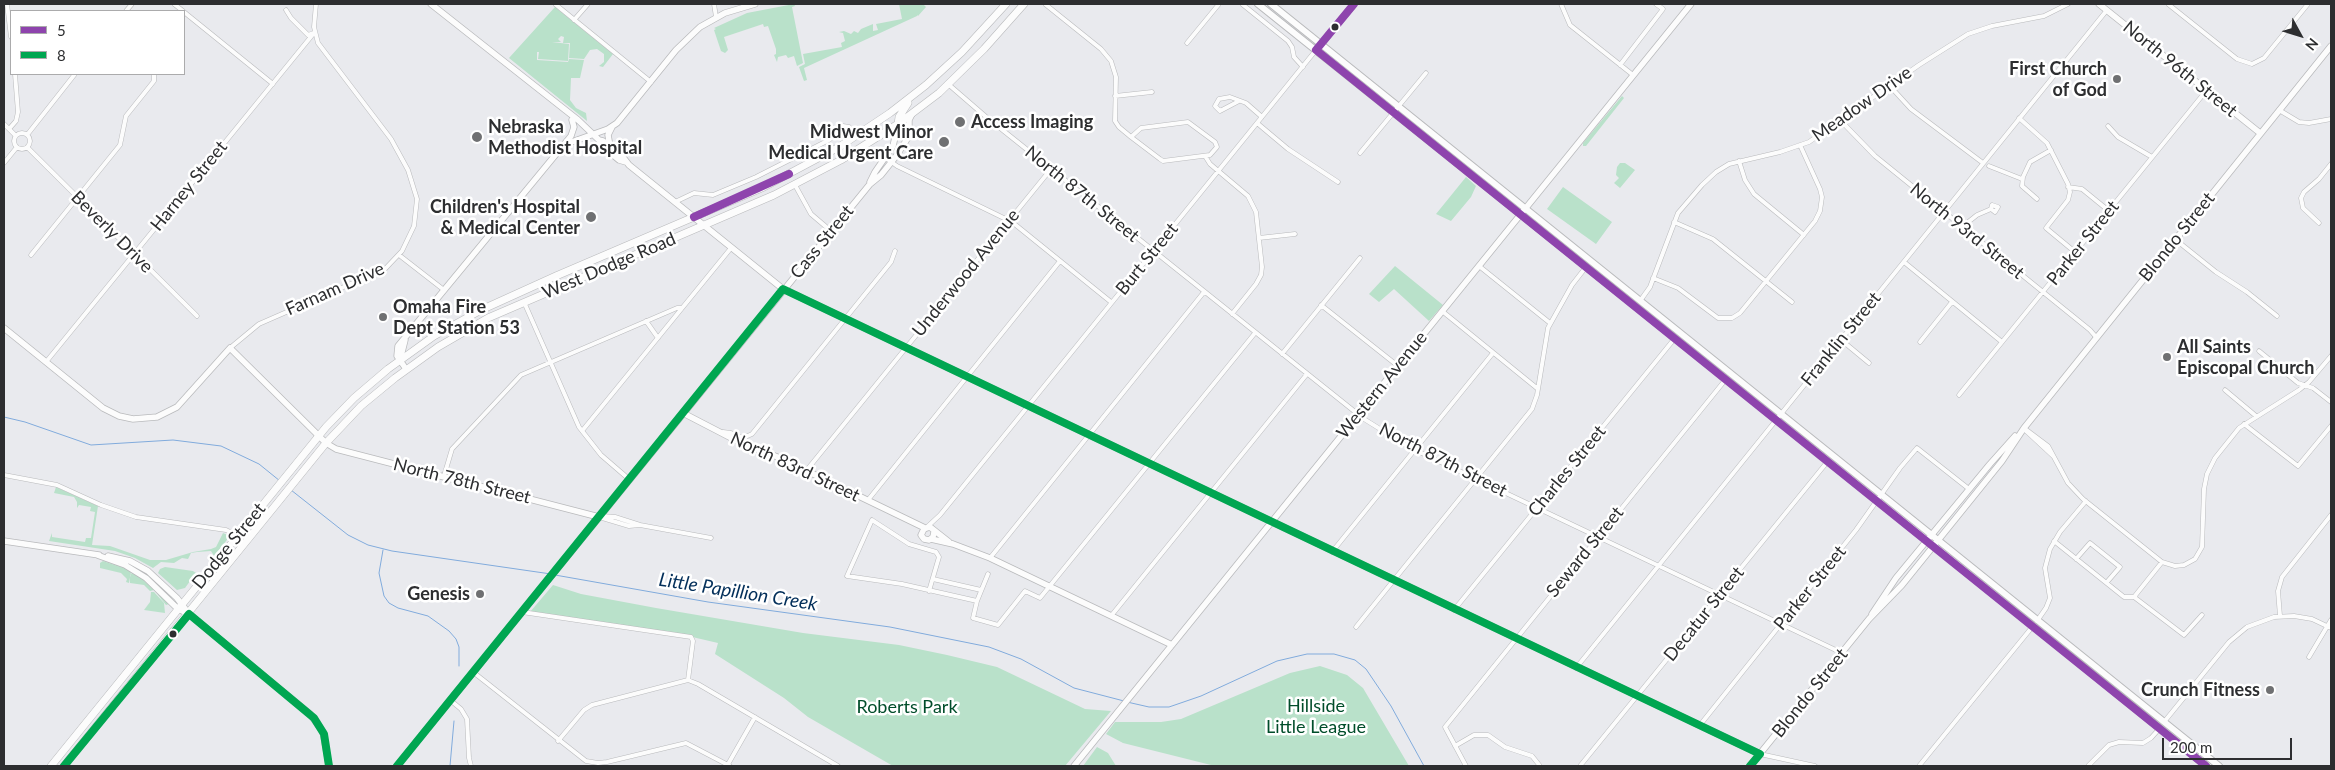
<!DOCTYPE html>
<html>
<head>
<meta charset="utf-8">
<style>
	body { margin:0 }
	#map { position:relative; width:2335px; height:770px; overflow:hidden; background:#e9eaee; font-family:Lato,sans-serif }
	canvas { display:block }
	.frame { position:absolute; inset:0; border:5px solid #2d2e30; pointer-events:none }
	.legend { position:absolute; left:10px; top:10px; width:175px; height:65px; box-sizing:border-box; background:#fff; border:1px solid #ababac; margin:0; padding:6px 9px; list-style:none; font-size:15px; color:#2d2e30 }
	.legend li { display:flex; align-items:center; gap:10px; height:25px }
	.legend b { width:25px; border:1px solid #ababac }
	.north { position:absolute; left:2275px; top:10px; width:50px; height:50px; -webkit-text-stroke:4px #fff; paint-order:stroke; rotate:129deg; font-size:14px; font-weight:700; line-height:20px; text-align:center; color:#2d2e30 }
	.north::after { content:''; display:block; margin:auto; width:18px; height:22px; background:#2d2e30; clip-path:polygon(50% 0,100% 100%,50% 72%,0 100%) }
	.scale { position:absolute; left:2162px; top:738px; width:130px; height:22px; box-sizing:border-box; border:2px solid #2d2e30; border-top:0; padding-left:6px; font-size:15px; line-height:18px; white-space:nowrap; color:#2d2e30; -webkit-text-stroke:4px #fff; paint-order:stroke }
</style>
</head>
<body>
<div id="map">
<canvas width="2335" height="770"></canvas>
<div class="frame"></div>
<ul class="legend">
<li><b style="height:6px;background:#8e44ad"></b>5</li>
<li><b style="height:6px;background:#00a651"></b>8</li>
</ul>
<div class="north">N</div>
<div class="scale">200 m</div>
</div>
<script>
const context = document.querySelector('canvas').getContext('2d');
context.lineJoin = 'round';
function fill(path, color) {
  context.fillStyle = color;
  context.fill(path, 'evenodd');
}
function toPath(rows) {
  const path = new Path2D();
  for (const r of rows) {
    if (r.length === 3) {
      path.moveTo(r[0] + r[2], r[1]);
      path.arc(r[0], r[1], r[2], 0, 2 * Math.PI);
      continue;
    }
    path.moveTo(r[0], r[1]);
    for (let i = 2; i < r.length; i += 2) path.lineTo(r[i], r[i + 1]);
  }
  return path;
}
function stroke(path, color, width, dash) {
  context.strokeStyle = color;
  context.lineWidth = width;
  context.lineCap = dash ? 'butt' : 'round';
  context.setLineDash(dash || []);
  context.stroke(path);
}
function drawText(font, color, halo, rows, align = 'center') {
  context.font = font + ' Lato,sans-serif';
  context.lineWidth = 5;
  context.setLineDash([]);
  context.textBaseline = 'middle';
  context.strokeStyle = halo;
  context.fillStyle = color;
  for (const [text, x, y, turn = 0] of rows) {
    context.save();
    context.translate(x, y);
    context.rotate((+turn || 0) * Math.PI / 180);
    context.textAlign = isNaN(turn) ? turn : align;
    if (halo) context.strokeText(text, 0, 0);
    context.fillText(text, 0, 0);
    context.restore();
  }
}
fill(toPath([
	[794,4,795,6,792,7,803,63,797,66,794,56,788,58,786,55,778,57,777,62,774,55,776,54,776,49,768,26,764,27,763,24,724,37,728,50,725,53,721,51,714,30,716,29,714,28,747,13],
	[899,4,923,4,926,7,918,16,917,15,917,16,804,68,807,80,804,81,799,67,805,64,803,54,842,47,841,43,845,41,843,33,839,32,844,31,851,34,854,31,858,33,861,29,873,24,873,31,878,30,876,24,902,19],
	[555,7,613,54,603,67,599,66,604,62,604,54,597,49,590,50,584,59,569,58,570,43,563,43,564,37,561,36,558,39,561,42,552,42,569,44,568,61,538,59,539,52,537,52,537,60,568,62,569,59,584,60,580,78,571,78,570,100,576,108,586,113,587,121,509,58],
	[1622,96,1624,98,1586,146,1583,146,1583,143],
	[1620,163,1625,163,1635,170,1620,188,1614,183,1619,178,1616,175,1617,167],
	[1466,177,1476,186,1471,197,1451,221,1436,214],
	[1563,187,1612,222,1596,244,1547,209],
	[1395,266,1443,305,1429,321,1394,289,1379,302,1369,294],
	[56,487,98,506,92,545,110,546,150,560,166,560,193,552,211,549,216,547,223,533,230,536,214,556,211,551,197,552,191,553,188,559,182,558,174,563,161,562,153,568,135,558,115,551,49,541,52,533,52,537,85,542,86,538,91,538,95,512,90,511,91,507,79,505,77,508,77,502,74,497,54,493],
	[105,560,113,562,138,575,169,604,166,605,154,590,150,591,144,585,130,583,130,575,132,573,135,574,128,570,131,572,129,583,126,582,127,579,121,573,100,568,100,563,103,561,126,569,104,561],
	[165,567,193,571,196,573,185,588,177,590,158,573,160,569],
	[553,585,581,594,656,608,803,633,899,645,947,655,997,667,1085,709,1111,711,1065,766,893,766,808,717,784,698,715,654,718,643,688,636,530,612],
	[151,592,154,592,164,603,165,613,144,610,150,602],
	[1320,666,1347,675,1363,688,1409,766,1215,766,1123,743,1106,734,1115,722,1161,722,1181,719,1290,673],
	[1097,747,1108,753,1116,766,1083,766]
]), '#b9e1ca');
stroke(toPath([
	[4,417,25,422,91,445,173,440,221,446,259,464,280,481],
	[291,490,348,535,368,545,392,551,551,574],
	[383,550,379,573,384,596,389,603,398,608,428,616,449,631,456,639,459,647,459,666],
	[555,575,708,602,890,627,989,647,1021,659,1074,688,1124,701],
	[1127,702,1149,707,1169,707,1201,696,1277,661,1307,654,1334,654,1355,660,1366,669,1391,706,1424,766],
	[450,766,454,721]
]), '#81abdc', 1);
const street = toPath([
	[7,4,11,37],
	[174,4,183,11],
	[555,4,651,82],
	[714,4,716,17],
	[1045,4,1101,49,1111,61,1116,77,1115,121,1119,127,1131,137,1160,159,1163,161,1210,155,1217,147,1215,142,1188,122,1141,128,1131,137],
	[1242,4,1288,41,1292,47,1294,57,1303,67],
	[1561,4,1570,25,1633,75],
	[2168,4,2237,59,2252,64,2264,58,2308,4],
	[286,10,291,18,308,35,314,33],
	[126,11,132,4],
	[184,12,273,84],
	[574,20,588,4],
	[1187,43,1219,4],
	[1620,65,1663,9,1656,4],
	[948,84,985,116,1364,419,1409,447,1842,653],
	[1889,85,1911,109,1983,163],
	[1115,96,1152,92],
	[1239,101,1220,111,1215,106,1219,99,1230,97,1246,103,1262,117],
	[2279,110,2299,122,2309,123,2331,119],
	[2019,118,2047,143,2068,184,2070,192,2068,200,2046,228,2075,252],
	[1841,121,1875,156,2090,330,2096,337],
	[1257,123,1288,149,1338,182],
	[4,124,16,136],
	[2108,126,2118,137,2152,157],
	[9,129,16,121,18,112,15,74],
	[22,141,8],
	[27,135,75,74],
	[27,147,197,316],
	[1360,153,1426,73],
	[1205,156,1210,164,1248,196,1256,212,1262,267,1261,275,1256,284,1232,314],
	[886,158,897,166,1012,222,1111,302],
	[1739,161,1745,180,1754,194,1804,235],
	[4,163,17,147],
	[1989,166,2022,179],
	[795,185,811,214,831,231],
	[2068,187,2082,189,2109,211],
	[2037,199,2022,186,2023,177,2030,162,2051,150],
	[675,202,694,193,713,195,756,177,829,140,843,126,849,127,855,136],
	[1674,222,1713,239,1792,302],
	[2319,223,2303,208,2301,198,2304,192,2319,179,2331,164],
	[1962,227,1977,215,1991,209,1992,205,1998,207,1995,212,1991,209],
	[1259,238,1295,234],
	[2176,240,2216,272,2247,292,2277,316],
	[31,255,120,145,126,116,154,81,154,74],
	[399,255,444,290],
	[1904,262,2002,342],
	[1479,266,1550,323],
	[1653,278,1678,288,1718,318,1732,318,1740,313,1815,221,1820,211,1822,197,1820,189,1800,145],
	[1640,301,1650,287,1678,213,1702,185,1716,172,1729,164,1780,152,1809,142,1919,65,1968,34,1992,26,2044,16,2068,4],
	[524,302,579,427,601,455,630,480],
	[1321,305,1398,366],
	[1442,311,1538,389],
	[646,321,658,338],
	[1840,339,1869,363],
	[1920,342,1952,302],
	[230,348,259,324,385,269,402,251,414,226,417,199,408,170,391,139,318,43,314,27,316,4],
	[2259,351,2298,383,2313,388,2331,402],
	[1282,354,1360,258],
	[46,362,314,33],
	[2225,390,2256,416],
	[1959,395,2206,91],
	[2244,424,2298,466,2331,426],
	[2024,428,2048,446,2068,483,2083,499,2162,562,2175,566,2184,565,2195,559,2202,547,2204,489,2207,474,2215,458,2239,428,2299,390,2309,382,2331,356],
	[2025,430,2053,456],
	[582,431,731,248],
	[723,432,731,433,743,438,752,434,891,262,895,251],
	[806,471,1051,169],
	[4,475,57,485,101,505,136,517,226,530,238,536],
	[444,476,452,449,521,375,677,308,682,308],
	[868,500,1060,261],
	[602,516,615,517,640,525],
	[599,517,629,526,640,525,711,538],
	[927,527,940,515,1316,50],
	[2054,541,2124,597,2134,597],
	[1332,552,1493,353],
	[990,558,1204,292],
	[2076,559,2090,543,2120,567,2107,582],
	[2162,562,2134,597,2184,635,2202,615],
	[988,574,977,601,973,618,998,625,1025,591,1040,598,1255,333],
	[933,579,981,590],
	[929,591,939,557,936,552,909,544,872,520,847,576,902,584,977,601],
	[1454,610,1675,338],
	[522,612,691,637,693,641,688,680],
	[1111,616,1307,374],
	[2280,616,2278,591,2282,577,2331,515],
	[2037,621,2046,608,2050,598,2045,568,2050,549,2060,532,2086,501],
	[1356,627,1532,409,1537,395,1548,328,1572,285,1586,267],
	[2309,657,2331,620],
	[1576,668,2107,10],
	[473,672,586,761,598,763,607,762,686,743,730,766],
	[450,700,461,709,467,719,469,758,471,766],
	[2164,722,2229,642,2247,627,2274,617,2294,616,2312,619,2331,628],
	[1700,725,1856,530,1900,468,1917,448,1969,489],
	[558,741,584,710,592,705,688,680,698,684,838,766],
	[1455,746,1474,735,1488,735,1505,747,1532,756,1540,766],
	[1760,754,1815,766],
	[727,766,755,717],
	[1466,766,1445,727,1726,379],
	[1580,766,1828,461],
	[1919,766,2033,626],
	[2088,766,2109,745,2119,742,2143,743,2151,738,2160,728]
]);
const secondary = toPath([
	[431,4,578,120,599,140,601,145,619,160,626,162],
	[2099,4,2260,133],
	[1319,47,1354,4],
	[599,140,603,141,622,156,629,165,783,289,1760,754],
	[566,144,608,129,617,123,676,50,700,27,725,13,755,4],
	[610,146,608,135,612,127],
	[870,182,875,172,893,146,898,124],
	[4,328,103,408,119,416,133,419,157,417,177,407,230,348,326,443,336,449,599,517],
	[400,360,405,340],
	[406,369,397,356,398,346,571,136,574,127,572,120],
	[683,413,737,441,780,458,925,528],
	[934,532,933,537,929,540,924,539,921,535,924,529,930,527,949,542],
	[931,539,953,544,990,558,1172,645],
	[4,541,99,555],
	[97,555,125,565,146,578,178,609,189,614,310,714,323,732,329,766],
	[108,556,130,561,148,571,177,598,189,614],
	[1872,614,1896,578,1990,464,2015,436],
	[397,766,870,184,881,175,897,155,909,136,909,120,912,114],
	[1074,766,1691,4],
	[1750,766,1869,619,1902,585,2002,461,2024,428,2331,46]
]);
const primary = toPath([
	[1258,4,1927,540,2206,766],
	[1271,4,2219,766]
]);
const highway = toPath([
	[898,124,899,117,908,103],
	[51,766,326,427,354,398,388,369,434,336,481,310,556,276,764,187,839,147,890,113,926,85,962,52,1006,4],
	[64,766,326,443,361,406,395,378,438,347,488,318,774,195,841,160,898,124,939,93,984,49,1024,4]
]);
stroke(street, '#b9babc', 5);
stroke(secondary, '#b9babc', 7);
stroke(primary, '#b9babc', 8);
stroke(highway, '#b9babc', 8);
stroke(street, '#fcfcfc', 4);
stroke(secondary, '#fcfcfc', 5.5);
stroke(primary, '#fcfcfc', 6);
stroke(highway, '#fcfcfc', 7);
stroke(toPath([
	[1354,4,1316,50,2206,766],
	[694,217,789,174]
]), '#8e44ad', 8);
stroke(toPath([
	[64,766,189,614,314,718,324,734,329,766],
	[397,766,783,289,1760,754,1750,766]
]), '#00a651', 8);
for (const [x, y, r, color] of [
	[1335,27,4.5,"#2d2e30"],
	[2117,79,5,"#6f7072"],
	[960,122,6,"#6f7072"],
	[477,137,6,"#6f7072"],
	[944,142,6,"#6f7072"],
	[591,217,6,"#6f7072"],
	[383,317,5,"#6f7072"],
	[2167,357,5,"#6f7072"],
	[480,594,5,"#6f7072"],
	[173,634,4.5,"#2d2e30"],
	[2270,690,5,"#6f7072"]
]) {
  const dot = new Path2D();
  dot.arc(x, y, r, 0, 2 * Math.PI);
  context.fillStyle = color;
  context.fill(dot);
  stroke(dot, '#fff', 2);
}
drawText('bold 18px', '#2d2e30', '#fff', [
	["First Church",2107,69],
	["of God",2107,90],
	["Access Imaging",971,122,"left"],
	["Nebraska",488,127,"left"],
	["Methodist Hospital",488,148,"left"],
	["Midwest Minor",933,132],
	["Medical Urgent Care",933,153],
	["Children's Hospital",580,207],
	["& Medical Center",580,228],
	["Omaha Fire",393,307,"left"],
	["Dept Station 53",393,328,"left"],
	["All Saints",2177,347,"left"],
	["Episcopal Church",2177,368,"left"],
	["Genesis",470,594],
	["Crunch Fitness",2260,690]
], 'right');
drawText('18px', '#2d2e30', '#fff', [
	["North 96th Street",2180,69,39],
	["Meadow Drive",1862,104,-35],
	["Harney Street",189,186,-51],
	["North 87th Street",1082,194,39],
	["North 93rd Street",1967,231,39],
	["Beverly Drive",112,232,45],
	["Blondo Street",2177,237,-51],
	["Cass Street",822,242,-51],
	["Parker Street",2083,243,-51],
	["Burt Street",1147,259,-51],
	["West Dodge Road",609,266,-23],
	["Underwood Avenue",966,273,-51],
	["Farnam Drive",335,289,-24],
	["Franklin Street",1841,339,-51],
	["Western Avenue",1382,385,-51],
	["North 87th Street",1443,460,27],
	["North 83rd Street",795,467,25],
	["Charles Street",1567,471,-51],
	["North 78th Street",462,481,14],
	["Dodge Street",229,546,-51],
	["Seward Street",1585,552,-51],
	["Parker Street",1810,588,-51],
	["Decatur Street",1704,614,-51],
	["Blondo Street",1810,693,-51]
]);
drawText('18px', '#004d2a', '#fff', [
	["Hillside",1316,706],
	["Little League",1316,727],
	["Roberts Park",907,707]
]);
drawText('italic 19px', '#032f5a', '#fff', [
	["Little Papillion Creek",738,592,9]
]);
</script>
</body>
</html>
